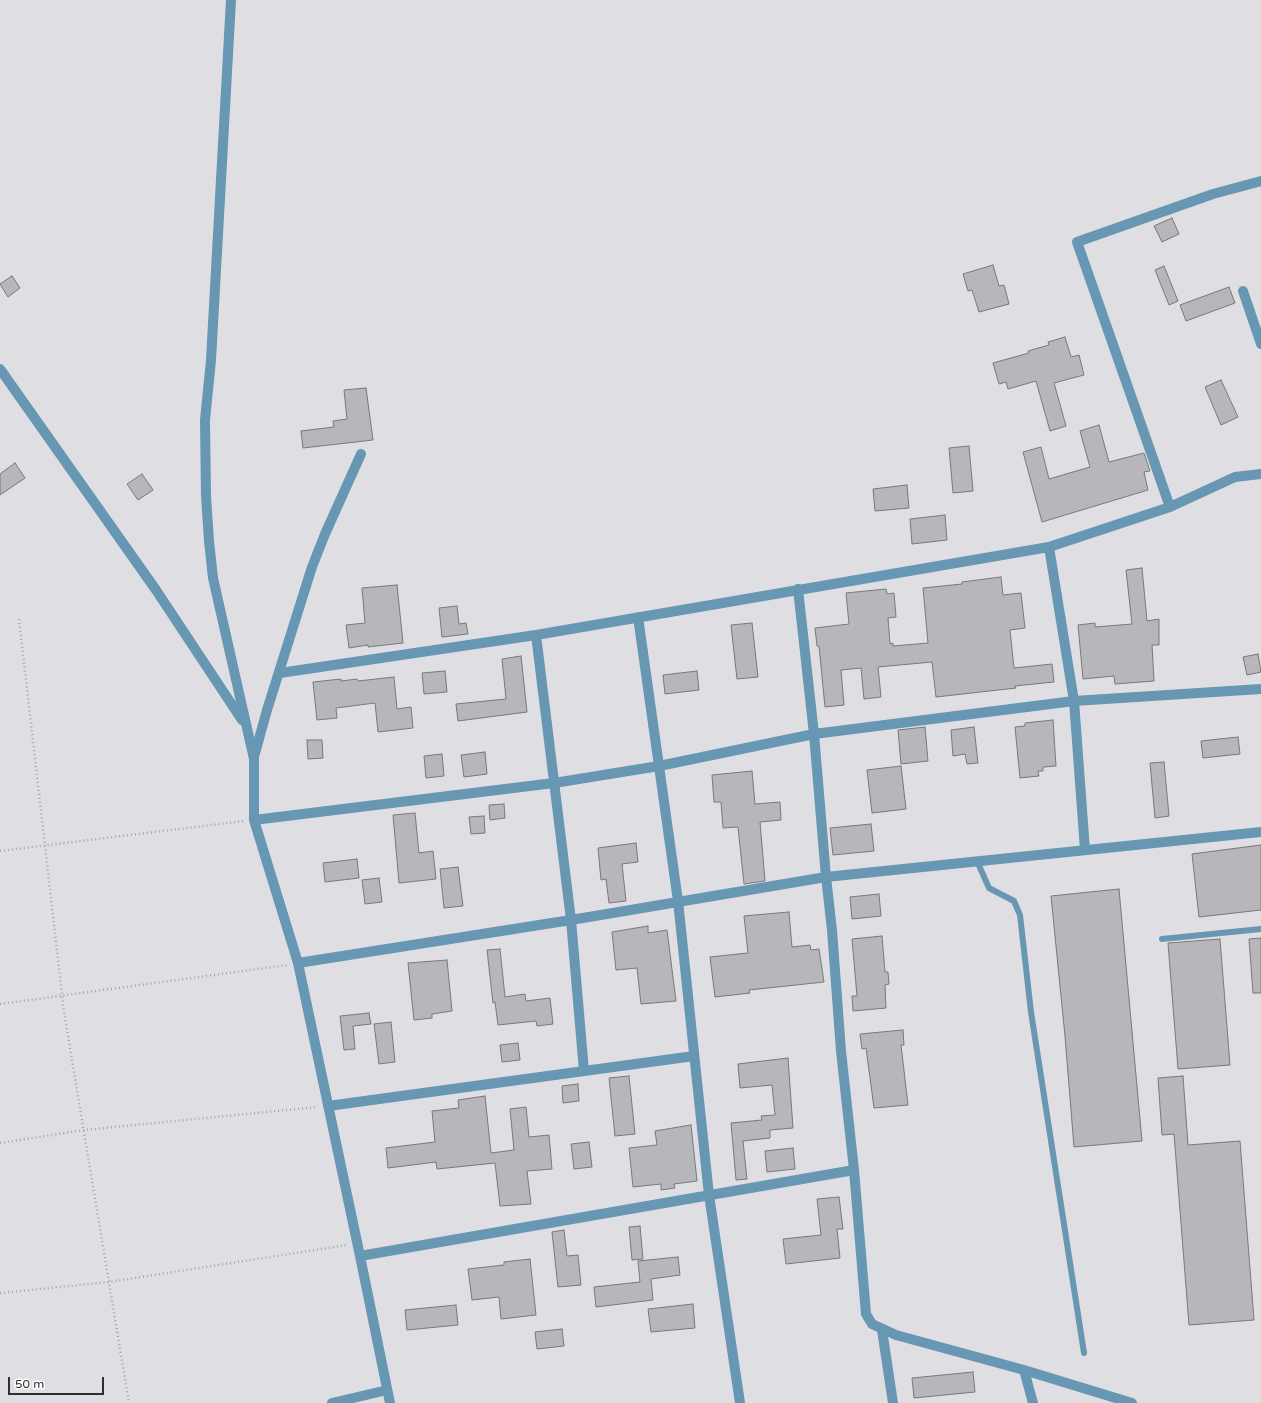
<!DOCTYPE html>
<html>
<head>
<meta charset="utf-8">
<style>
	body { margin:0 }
	#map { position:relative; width:1261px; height:1403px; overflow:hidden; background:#dfdfe3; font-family:"Varela Round",sans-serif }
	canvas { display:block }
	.scale { position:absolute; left:8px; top:1377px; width:96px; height:18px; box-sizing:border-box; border:2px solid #2f2f30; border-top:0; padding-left:5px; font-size:12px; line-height:14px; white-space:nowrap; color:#2f2f30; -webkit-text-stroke:3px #fff; paint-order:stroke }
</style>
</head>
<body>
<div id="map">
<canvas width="1261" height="1403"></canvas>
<div class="scale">50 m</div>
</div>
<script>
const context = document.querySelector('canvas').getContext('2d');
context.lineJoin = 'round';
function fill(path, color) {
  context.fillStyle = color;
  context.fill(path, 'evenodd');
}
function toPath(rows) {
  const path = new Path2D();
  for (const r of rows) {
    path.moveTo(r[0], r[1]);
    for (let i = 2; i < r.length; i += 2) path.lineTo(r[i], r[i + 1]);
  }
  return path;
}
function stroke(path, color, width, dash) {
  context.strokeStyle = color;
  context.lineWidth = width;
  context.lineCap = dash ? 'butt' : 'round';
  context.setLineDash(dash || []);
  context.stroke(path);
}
const building = toPath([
	[1172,218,1179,234,1162,242,1154,226,1172,218],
	[993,265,999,286,1004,285,1009,304,979,312,972,290,968,291,963,274,993,265],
	[1164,266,1178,301,1169,305,1155,270,1164,266],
	[12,276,20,288,8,297,0,284,12,276],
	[1229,287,1235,303,1186,321,1180,305,1229,287],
	[1065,337,1071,357,1079,355,1084,375,1054,383,1066,426,1050,431,1036,381,1008,389,1006,382,999,384,993,363,1029,353,1028,351,1049,345,1048,342,1065,337],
	[1221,380,1238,417,1221,425,1205,387,1221,380],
	[366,388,373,440,303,448,301,431,334,427,333,421,347,419,344,390,366,388],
	[1099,425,1109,462,1144,453,1150,471,1144,472,1148,490,1042,522,1023,452,1041,447,1049,479,1090,467,1080,431,1099,425],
	[969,446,973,491,953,493,949,448,969,446],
	[15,463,25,478,0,495,0,474,15,463],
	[142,474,153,490,138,500,127,484,142,474],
	[907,485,909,508,875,511,873,489,907,485],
	[945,515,947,540,912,544,910,519,945,515],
	[1142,568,1147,621,1159,619,1159,645,1152,645,1154,681,1115,684,1114,676,1083,679,1078,625,1095,623,1095,627,1132,624,1126,570,1142,568],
	[1001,577,1003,595,1021,593,1025,628,1010,630,1014,668,1052,664,1054,682,1015,686,1016,688,936,697,932,662,878,667,881,697,864,699,861,668,841,670,844,705,825,707,819,646,817,646,815,628,849,624,846,593,886,589,887,594,894,593,896,617,888,618,890,644,893,643,893,646,928,643,923,588,962,584,962,582,1001,577],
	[397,585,403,643,368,647,368,645,349,648,346,625,365,623,362,588,397,585],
	[457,606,459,624,466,623,468,634,442,637,439,608,457,606],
	[752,623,758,677,737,679,731,625,752,623],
	[1258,654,1261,672,1247,675,1243,657,1258,654],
	[521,656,527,712,458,721,456,704,506,699,502,659,521,656],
	[445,671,447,692,424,694,422,673,445,671],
	[697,671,699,690,665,694,663,675,697,671],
	[394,677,397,709,411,707,413,728,378,732,375,703,336,708,337,718,317,720,313,682,341,679,341,681,357,679,358,681,394,677],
	[1053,720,1056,766,1043,767,1043,771,1038,771,1039,776,1020,778,1015,727,1025,726,1025,723,1053,720],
	[925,727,928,761,901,764,898,730,925,727],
	[974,727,978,763,967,764,965,754,953,756,951,730,974,727],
	[1238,737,1240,754,1203,758,1201,741,1238,737],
	[307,740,322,740,323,758,308,759,307,740],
	[485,752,487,774,464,777,461,755,485,752],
	[442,754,444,776,426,778,424,756,442,754],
	[1164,762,1169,816,1155,818,1150,763,1164,762],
	[901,766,906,809,872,813,867,770,901,766],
	[752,771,755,804,780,802,781,820,760,822,765,881,744,884,738,827,723,828,721,802,714,802,712,775,752,771],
	[504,804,505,818,490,820,489,805,504,804],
	[415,813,419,853,433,851,436,879,399,883,393,815,415,813],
	[484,816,485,833,471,834,469,817,484,816],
	[871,824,874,851,833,855,830,828,871,824],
	[636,843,638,862,622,864,626,901,609,903,606,879,601,880,598,848,636,843],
	[1261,845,1261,910,1199,917,1192,854,1261,845],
	[357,859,359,878,325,882,323,863,357,859],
	[458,867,463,906,444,908,440,869,458,867],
	[379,878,382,902,365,904,362,880,379,878],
	[1119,889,1142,1141,1074,1147,1065,1036,1051,896,1119,889],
	[879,894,881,916,852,919,850,897,879,894],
	[789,912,792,947,810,945,811,950,819,949,824,982,749,990,750,993,715,997,710,957,748,953,744,916,789,912],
	[648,926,648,933,667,930,676,1001,641,1004,637,968,616,970,612,932,648,926],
	[882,936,885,972,888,972,889,984,885,985,886,1008,853,1011,852,996,857,996,852,939,882,936],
	[1261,938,1261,993,1253,993,1249,939,1261,938],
	[1220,939,1230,1065,1178,1069,1168,943,1220,939],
	[500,949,505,997,525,994,526,1001,550,998,553,1024,537,1026,536,1021,498,1025,495,1002,493,1003,487,950,500,949],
	[447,960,452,1011,432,1014,432,1018,414,1020,408,963,447,960],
	[369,1013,371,1024,353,1026,355,1049,344,1050,340,1016,369,1013],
	[391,1022,395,1062,379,1064,374,1024,391,1022],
	[903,1030,904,1045,901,1045,908,1105,874,1108,866,1048,862,1049,860,1034,903,1030],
	[518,1043,520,1060,502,1062,500,1045,518,1043],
	[788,1058,793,1128,770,1130,770,1138,743,1141,747,1179,736,1180,731,1123,762,1120,761,1116,775,1115,772,1085,740,1088,738,1064,788,1058],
	[629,1076,635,1134,615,1136,609,1078,629,1076],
	[1183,1076,1188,1145,1240,1141,1254,1320,1189,1325,1174,1134,1162,1135,1158,1078,1183,1076],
	[578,1084,579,1101,563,1103,562,1086,578,1084],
	[485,1096,491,1153,514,1150,510,1109,526,1107,529,1137,549,1135,552,1169,527,1171,531,1204,500,1206,495,1163,437,1169,436,1162,388,1168,386,1148,435,1142,432,1111,459,1108,458,1100,485,1096],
	[691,1125,697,1181,674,1184,675,1188,661,1190,661,1184,633,1187,629,1148,657,1145,655,1131,691,1125],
	[589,1142,592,1167,574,1169,571,1144,589,1142],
	[793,1148,795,1169,767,1172,765,1151,793,1148],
	[839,1197,843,1229,837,1229,840,1258,786,1264,783,1239,821,1235,817,1199,839,1197],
	[640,1226,643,1259,632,1260,629,1227,640,1226],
	[564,1230,567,1256,578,1255,581,1285,558,1287,552,1232,564,1230],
	[678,1257,680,1275,651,1279,653,1300,596,1307,594,1287,640,1282,638,1261,678,1257],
	[530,1259,536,1315,501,1319,499,1297,472,1300,468,1269,504,1265,504,1262,530,1259],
	[693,1304,695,1328,651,1332,648,1309,693,1304],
	[456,1305,458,1325,407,1330,405,1310,456,1305],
	[562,1329,564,1346,537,1349,535,1332,562,1329],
	[973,1372,975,1392,914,1398,912,1378,973,1372]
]);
fill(building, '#b7b7bb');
stroke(building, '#77787b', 1);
stroke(toPath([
	[19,619,64,1012,129,1403],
	[0,851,244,821],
	[0,1004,287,965],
	[0,1143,84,1130,317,1107],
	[0,1293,109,1282,347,1245]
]), '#a5a5a8', 2.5, [1, 3]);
stroke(toPath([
	[977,861,989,888,1014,901,1020,915,1031,1012,1084,1353],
	[1162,939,1261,929]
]), '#6797b2', 6);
stroke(toPath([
	[231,0,211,360,205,420,206,496,209,541,213,578,254,759,254,820,298,963,360,1256,390,1403],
	[1243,291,1261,344],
	[0,369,156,590,242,720],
	[1170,507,1077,242,1213,194,1261,181],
	[1049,547,1074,701,1085,850],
	[798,589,814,734,826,877,832,930,841,1051,854,1170,866,1314,872,1324,896,1335,1024,1370,1132,1403],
	[638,617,678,901,709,1195,740,1403],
	[536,635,571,920,584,1071],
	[280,673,536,635,1049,547,1170,507,1235,477,1261,474],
	[254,757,267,710,312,567,325,534,361,454],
	[254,820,554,783,659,766,814,734,1074,701,1261,689],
	[298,963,571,920,826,877,1261,832],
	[328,1106,694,1056],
	[360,1256,854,1170],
	[882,1330,893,1403],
	[1024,1370,1033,1403],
	[332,1403,387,1390]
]), '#6797b2', 10);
</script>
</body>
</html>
